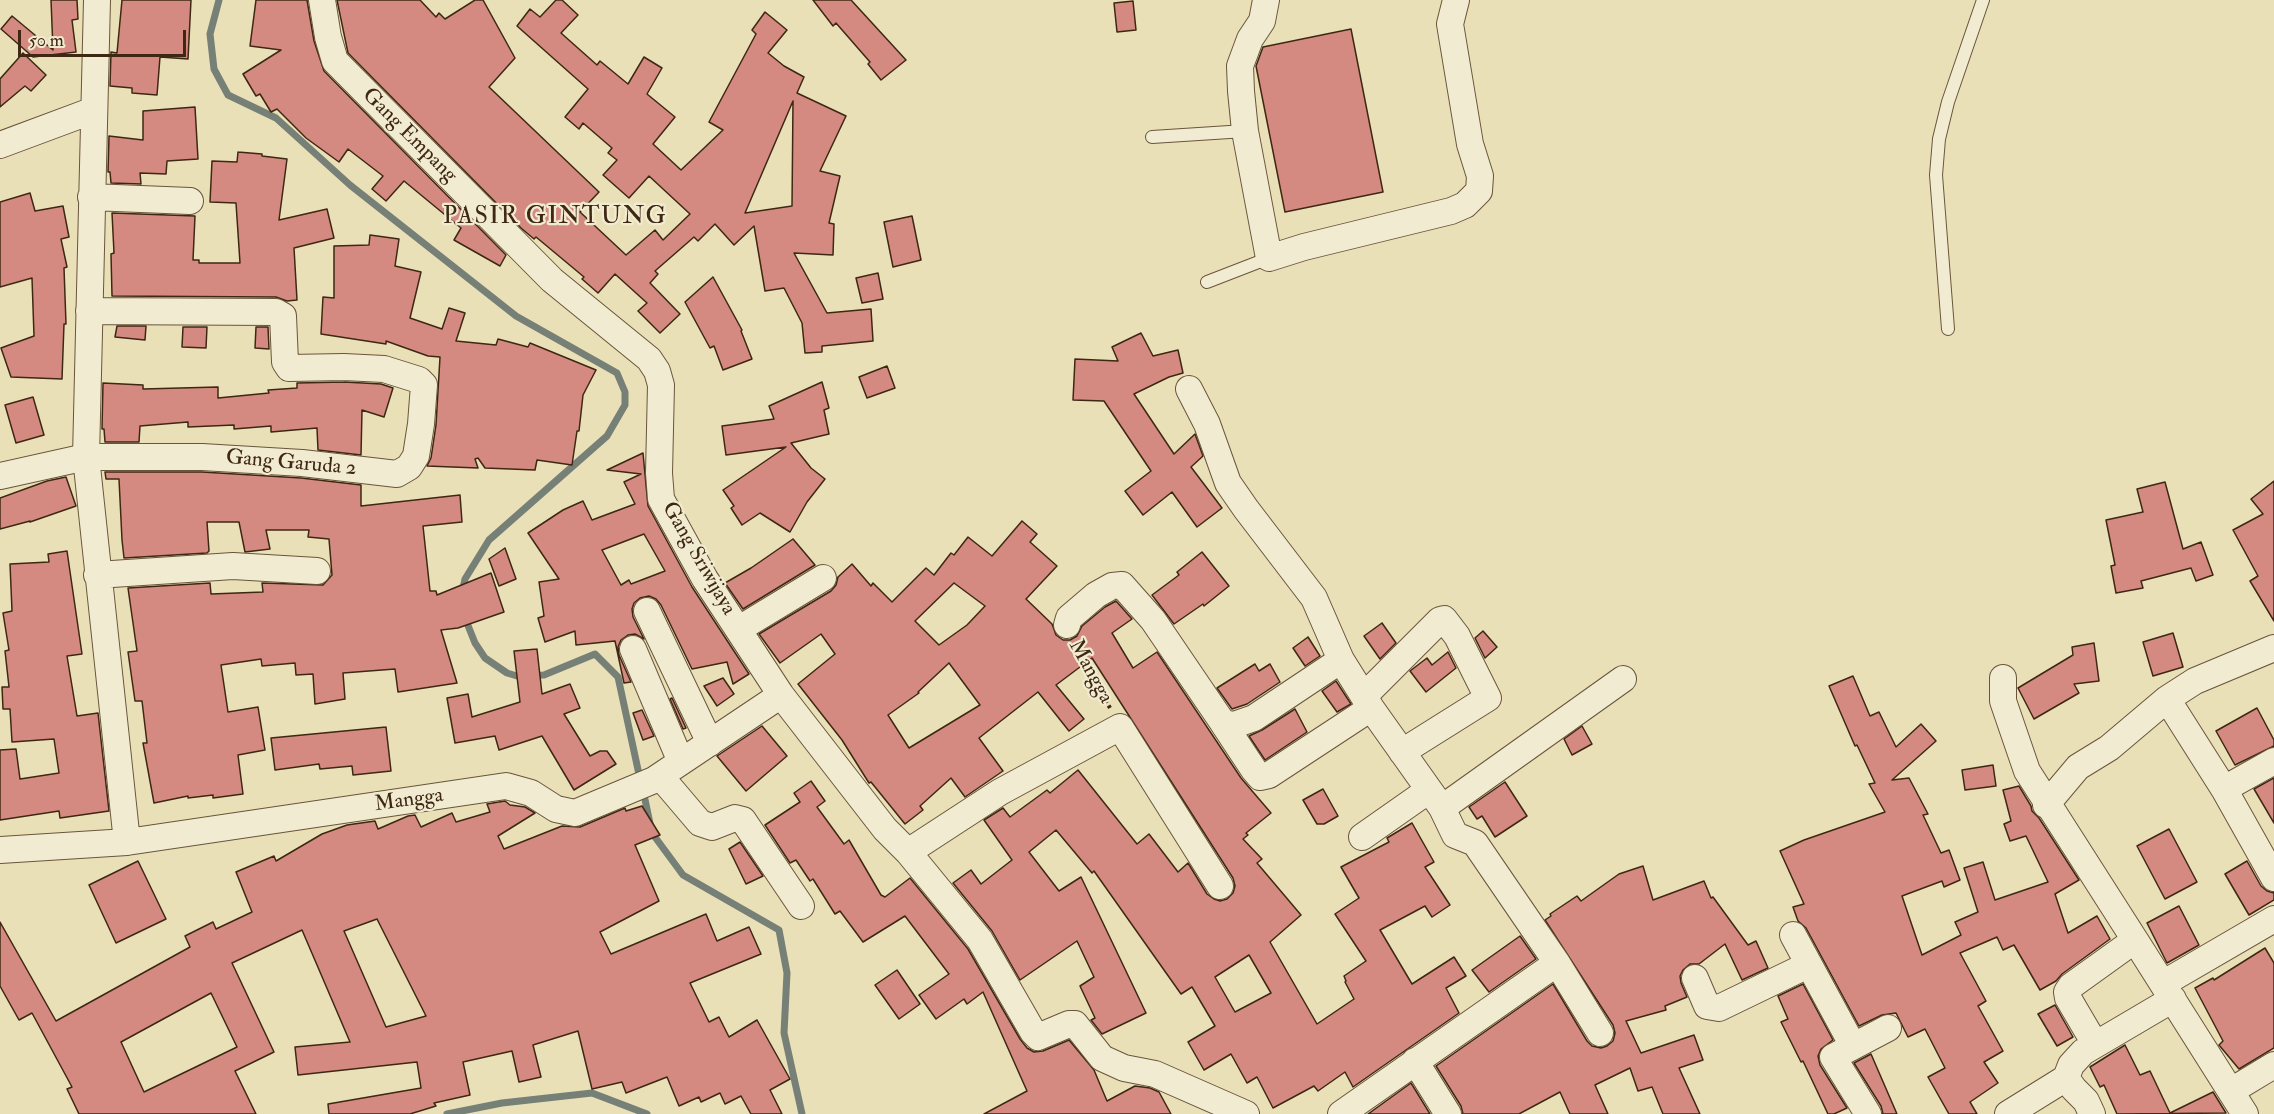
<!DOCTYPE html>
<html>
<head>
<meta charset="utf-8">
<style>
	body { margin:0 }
	#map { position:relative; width:2274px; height:1114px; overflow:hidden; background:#eae0b8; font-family:"IM FELL Double Pica",serif }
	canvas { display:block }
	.scale { position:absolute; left:18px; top:30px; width:168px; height:27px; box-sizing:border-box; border:3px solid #3e2713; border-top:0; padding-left:8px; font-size:18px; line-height:21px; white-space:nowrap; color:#3e2713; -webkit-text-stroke:4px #f1ebd1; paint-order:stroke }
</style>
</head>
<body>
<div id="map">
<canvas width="2274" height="1114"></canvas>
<div class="scale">50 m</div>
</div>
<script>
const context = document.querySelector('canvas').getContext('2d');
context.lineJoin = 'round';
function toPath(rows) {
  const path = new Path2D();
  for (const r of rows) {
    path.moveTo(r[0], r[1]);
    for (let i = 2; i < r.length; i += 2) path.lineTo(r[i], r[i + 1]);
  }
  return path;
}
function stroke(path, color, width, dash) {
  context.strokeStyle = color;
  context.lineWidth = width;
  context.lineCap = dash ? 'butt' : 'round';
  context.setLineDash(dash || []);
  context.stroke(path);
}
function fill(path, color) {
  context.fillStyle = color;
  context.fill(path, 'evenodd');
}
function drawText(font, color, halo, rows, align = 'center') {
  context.font = font + ' "IM FELL Double Pica",serif';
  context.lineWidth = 4.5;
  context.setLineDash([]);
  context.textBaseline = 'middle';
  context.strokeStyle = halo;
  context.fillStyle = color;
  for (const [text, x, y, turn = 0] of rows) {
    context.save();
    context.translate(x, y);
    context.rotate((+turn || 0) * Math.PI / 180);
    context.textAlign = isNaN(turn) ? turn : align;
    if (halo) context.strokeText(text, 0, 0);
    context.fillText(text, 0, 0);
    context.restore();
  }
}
stroke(toPath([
	[219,0,210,34,214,69,228,95,276,118,350,185,516,316,617,373,625,392,625,405,607,436,489,540,465,579,462,593],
	[465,618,475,643,485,658,507,673,517,676,544,675,595,654,618,677,640,779],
	[643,790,652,833,683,875,779,930,787,973,784,1033,802,1114],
	[447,1114,502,1103,592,1093,647,1114]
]), '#768077', 7);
const building = toPath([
	[51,0,77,0,78,19,72,20,76,52,33,57,1,29,12,16,53,50,51,0],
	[122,0,191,0,188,59,160,57,157,95,132,93,132,88,110,86,111,52,117,53,122,0],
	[256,0,307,0,314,41,324,71,506,255,500,266,454,240,461,228,404,181,386,201,372,189,383,176,348,149,339,162,306,138,277,109,271,112,260,94,256,96,243,74,281,50,250,46,256,0],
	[337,0,420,0,436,17,439,13,445,19,475,0,483,0,515,58,489,87,599,192,580,212,626,255,655,230,663,240,690,214,649,176,629,198,603,175,617,160,608,153,612,148,583,123,579,129,565,117,588,89,517,26,530,9,540,17,556,0,562,0,578,15,561,33,597,65,600,61,628,84,644,57,662,68,647,94,675,117,653,144,681,170,723,130,709,122,756,34,752,30,765,12,787,30,768,53,784,66,804,77,797,93,846,116,820,171,840,176,829,223,834,224,833,255,794,253,827,313,871,309,873,341,822,346,822,352,805,353,802,323,784,288,765,291,754,226,734,245,715,224,698,241,694,237,655,271,658,274,650,283,680,314,660,333,638,311,647,303,615,274,598,293,582,279,584,277,536,237,534,239,521,228,348,53,337,0],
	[793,101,792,206,745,213,793,101],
	[813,0,851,0,906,60,881,80,868,64,870,62,836,23,833,26,813,0],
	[1133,1,1136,30,1117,32,1114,3,1133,1],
	[1351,29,1383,192,1285,212,1256,66,1263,47,1351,29],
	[23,53,46,75,31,91,25,86,0,107,0,79,23,53],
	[195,107,198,159,167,161,166,174,140,173,141,184,111,183,110,172,108,172,109,136,143,140,143,111,195,107],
	[238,152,262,154,262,156,287,159,279,220,327,209,334,238,294,248,297,300,287,301,276,297,112,296,111,254,114,253,112,213,195,216,193,260,199,260,199,263,240,263,236,203,210,202,212,161,237,162,238,152],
	[30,193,35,211,63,206,69,237,61,239,67,267,64,268,66,324,64,324,62,379,11,377,1,348,34,336,32,278,0,287,0,202,30,193],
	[912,216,921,260,893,267,884,222,912,216],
	[370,235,399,239,395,266,421,272,410,318,442,329,449,308,465,313,456,341,496,345,498,339,528,347,530,343,596,370,583,395,579,431,577,431,572,465,537,460,535,470,485,468,478,458,475,459,478,468,427,466,431,458,436,425,440,357,428,356,386,341,386,344,321,334,323,297,334,298,334,246,369,245,370,235],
	[878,273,883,299,862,303,856,278,878,273],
	[713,277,742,330,741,331,752,359,723,370,714,346,710,348,685,302,713,277],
	[117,326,146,326,145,340,115,337,117,326],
	[183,327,207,327,206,348,182,347,183,327],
	[256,327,268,327,269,349,255,348,256,327],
	[1141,333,1153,356,1178,350,1183,373,1169,377,1134,394,1174,454,1195,434,1203,456,1191,467,1222,508,1197,527,1172,492,1143,515,1125,491,1151,471,1104,401,1073,400,1075,359,1118,361,1112,347,1141,333],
	[887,366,895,388,867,398,859,377,887,366],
	[344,382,381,384,393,388,384,417,362,410,361,455,318,450,317,428,271,432,271,426,234,429,234,425,188,427,188,422,140,426,139,442,105,442,104,429,102,429,103,383,143,385,143,389,218,387,218,398,269,393,268,390,297,388,297,383,344,382],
	[822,382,829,408,824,410,829,434,791,443,811,468,825,479,807,502,790,532,760,513,742,525,731,508,734,506,723,490,786,447,726,455,722,426,774,419,769,406,822,382],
	[33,397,44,435,16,443,5,405,33,397],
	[643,453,648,506,692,587,749,674,733,684,727,662,692,669,661,605,656,599,649,596,640,598,634,603,632,609,633,617,644,639,635,634,628,635,621,640,618,647,619,655,631,682,624,683,615,641,576,645,575,631,545,642,538,618,544,616,539,582,559,579,528,533,563,510,583,501,592,520,635,504,624,482,641,474,607,470,643,453],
	[644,534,665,571,631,584,629,580,621,585,602,550,644,534],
	[105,472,202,472,301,478,361,485,361,506,460,495,462,522,423,526,430,591,436,591,437,595,491,573,504,612,458,628,441,630,457,683,398,692,395,669,343,673,345,699,315,704,313,674,296,675,295,663,262,666,261,659,221,665,228,712,258,707,265,750,238,755,243,794,213,798,213,795,188,798,188,796,154,803,143,743,147,743,142,701,135,701,128,652,137,651,128,588,210,583,211,594,263,592,262,583,323,585,332,575,329,539,308,537,309,530,266,530,270,549,245,552,239,522,207,522,209,551,207,553,124,558,122,540,119,479,106,479,105,472],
	[66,477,76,506,30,522,30,521,0,529,0,498,47,481,66,477],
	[2274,481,2274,621,2250,581,2258,576,2233,530,2263,514,2251,499,2274,481],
	[2165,482,2183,549,2201,542,2213,575,2196,581,2191,568,2141,581,2143,588,2116,593,2111,566,2115,565,2106,520,2143,512,2137,489,2165,482],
	[1022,521,1037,534,1030,542,1057,566,1026,599,1052,624,1056,635,1063,640,1070,640,1077,636,1082,626,1105,607,1116,601,1132,619,1112,633,1133,668,1157,652,1241,778,1271,813,1246,833,1248,835,1243,839,1262,859,1257,863,1301,915,1270,942,1317,1024,1354,999,1345,982,1346,981,1344,976,1366,961,1335,914,1359,898,1341,867,1389,842,1387,838,1412,823,1434,862,1425,867,1450,905,1432,917,1425,906,1380,930,1412,984,1454,957,1466,976,1446,988,1459,1013,1353,1087,1345,1072,1318,1091,1314,1086,1273,1108,1257,1077,1247,1083,1231,1054,1204,1070,1188,1042,1215,1026,1192,987,1181,994,1094,871,1092,873,1056,830,1029,852,1059,891,1081,877,1146,1013,1102,1034,1091,1020,1095,1018,1080,986,1094,977,1077,941,1020,980,992,931,953,883,971,870,981,884,1012,860,984,820,1003,808,1010,817,1047,790,1050,793,1078,770,1137,844,1149,834,1178,872,1188,863,1207,894,1214,899,1220,901,1227,899,1233,893,1235,886,1233,878,1092,658,1056,685,1084,719,1069,731,1038,692,979,738,1003,771,965,797,951,778,920,806,923,810,905,824,871,782,869,783,842,740,798,684,835,654,821,634,780,663,759,634,831,591,836,585,838,577,852,564,871,586,873,583,892,602,926,568,934,575,951,553,954,555,968,537,992,556,1022,521],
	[954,583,985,606,967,625,939,645,915,621,954,583],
	[949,663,980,705,909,748,888,715,919,693,918,692,949,663],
	[1249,955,1271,993,1235,1012,1215,977,1249,955],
	[793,539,815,565,743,609,725,583,751,568,793,539],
	[505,548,516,579,499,586,489,559,505,548],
	[67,551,82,654,67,656,77,716,98,713,109,811,60,818,59,811,0,820,0,750,16,749,20,779,59,773,54,739,12,742,10,709,3,709,2,687,9,687,5,651,9,650,3,613,12,611,10,564,49,562,48,554,67,551],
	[1202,552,1229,586,1204,606,1203,604,1174,624,1152,595,1179,575,1177,572,1202,552],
	[1382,623,1396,643,1380,659,1364,636,1382,623],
	[1483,631,1497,647,1485,658,1475,638,1483,631],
	[2173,633,2183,667,2153,676,2143,642,2173,633],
	[1308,637,1320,656,1305,666,1293,648,1308,637],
	[2094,643,2099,681,2074,684,2079,693,2034,719,2018,688,2073,655,2072,647,2094,643],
	[537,649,542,694,570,684,580,708,564,714,590,756,600,751,607,751,616,764,574,790,542,736,499,750,495,736,455,743,447,698,468,694,472,717,520,702,514,651,537,649],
	[1448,652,1456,668,1426,692,1410,671,1427,658,1432,665,1448,652],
	[1255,664,1259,671,1270,664,1280,682,1247,704,1232,709,1217,688,1255,664],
	[1853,676,1870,716,1879,712,1896,747,1921,724,1936,741,1892,780,1909,778,1928,814,1923,815,1941,853,1949,850,1960,880,1944,887,1942,881,1902,896,1922,955,1961,935,1955,922,1978,912,1964,868,1983,862,1995,900,2048,882,2026,836,2010,841,2004,824,2011,821,2003,790,2019,786,2031,806,2032,811,2039,818,2079,880,2055,894,2068,933,2097,916,2110,939,2062,974,2056,981,2040,990,2014,945,2003,950,1997,937,1960,953,1986,1001,1978,1006,2003,1051,1984,1062,1998,1083,1970,1102,1977,1114,1949,1114,1928,1077,1945,1068,1925,1029,1908,1037,1896,1013,1882,1015,1859,1026,1806,928,1798,921,1793,907,1804,904,1780,851,1804,840,1885,812,1869,784,1875,783,1857,745,1855,746,1829,686,1853,676],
	[723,678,734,694,717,706,704,686,723,678],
	[1336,681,1351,704,1337,712,1322,691,1336,681],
	[672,698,686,728,683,729,670,699,672,698],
	[2257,708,2274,740,2274,746,2235,765,2216,731,2257,708],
	[1295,709,1307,732,1265,760,1249,736,1262,730,1295,709],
	[642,710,654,736,643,740,633,713,642,710],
	[762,726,787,756,746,791,717,756,762,726],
	[1582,726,1592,744,1572,755,1564,739,1582,726],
	[386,727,391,771,353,775,352,766,320,769,319,764,275,770,271,738,386,727],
	[1993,765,1996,786,1965,790,1962,770,1993,765],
	[2274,778,2274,823,2254,789,2274,778],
	[811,781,825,801,817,807,844,844,849,840,881,895,885,897,910,878,968,949,1020,1039,1027,1048,1034,1052,1043,1051,1069,1040,1094,1070,1107,1101,1135,1086,1150,1088,1159,1092,1171,1114,984,1114,1027,1091,983,992,967,1004,964,999,936,1019,919,995,949,974,905,916,863,942,840,911,835,914,813,879,810,881,796,860,790,863,765,825,800,802,794,793,811,781],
	[1505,782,1527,816,1495,837,1482,816,1477,819,1469,807,1505,782],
	[1323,789,1338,816,1324,824,1317,824,1303,800,1323,789],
	[505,801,510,805,525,807,535,813,498,836,504,849,562,826,580,827,625,808,626,811,642,806,660,835,635,845,659,901,600,932,611,954,706,914,717,941,749,927,761,954,690,983,709,1022,719,1017,729,1037,757,1020,790,1079,770,1090,782,1114,751,1114,741,1096,725,1104,720,1093,701,1102,699,1097,679,1106,667,1077,626,1093,622,1082,592,1089,578,1031,533,1045,541,1077,519,1082,512,1051,463,1062,470,1095,434,1103,436,1106,410,1114,329,1114,328,1104,421,1088,417,1062,298,1075,295,1047,350,1042,302,930,232,963,274,1052,235,1071,256,1114,79,1114,67,1089,72,1087,32,1013,19,1020,0,986,0,922,56,1021,190,947,185,936,213,922,216,929,252,912,236,872,274,856,276,861,322,834,347,825,375,821,378,829,408,816,415,815,421,827,452,813,456,822,490,812,487,804,505,801],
	[377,919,426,1016,386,1027,344,931,377,919],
	[211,993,237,1047,144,1092,121,1042,211,993],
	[2169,829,2197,882,2165,899,2137,846,2169,829],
	[740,842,763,876,746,884,729,849,740,842],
	[138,861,166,919,116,943,89,885,138,861],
	[2247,861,2261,886,2267,891,2274,893,2274,900,2249,915,2225,874,2247,861],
	[1643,866,1653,900,1704,881,1711,898,1713,897,1748,945,1756,941,1768,968,1742,980,1725,944,1699,964,1690,964,1683,970,1680,976,1681,983,1687,997,1665,1006,1666,1010,1626,1021,1641,1053,1694,1035,1703,1060,1679,1068,1700,1114,1663,1114,1652,1087,1638,1091,1630,1068,1595,1085,1608,1114,1570,1114,1560,1092,1519,1114,1463,1114,1461,1106,1436,1066,1553,984,1587,1041,1592,1046,1601,1048,1607,1046,1613,1041,1615,1033,1613,1025,1545,920,1551,916,1550,914,1577,896,1581,901,1619,874,1643,866],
	[2179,906,2199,945,2167,963,2147,923,2179,906],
	[1520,936,1536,959,1489,992,1472,970,1520,936],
	[2265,948,2274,963,2274,1048,2239,1069,2219,1045,2223,1041,2195,988,2213,978,2214,980,2265,948],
	[897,970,920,1004,899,1019,875,985,897,970],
	[1803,984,1833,1040,1821,1049,1818,1056,1820,1065,1847,1108,1834,1114,1828,1114,1803,1061,1801,1062,1781,1022,1788,1019,1778,996,1803,984],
	[2055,1005,2073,1037,2057,1046,2038,1014,2055,1005],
	[2125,1045,2140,1075,2150,1071,2170,1113,2213,1092,2226,1113,2117,1114,2104,1085,2100,1087,2090,1067,2125,1045],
	[1871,1054,1897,1114,1883,1114,1881,1106,1854,1063,1871,1054],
	[1411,1083,1430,1114,1368,1114,1411,1083]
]);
fill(building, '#d58a81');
stroke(building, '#3e2713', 1.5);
const lane = toPath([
	[1152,137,1245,131],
	[1207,282,1269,258],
	[1948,329,1936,175,1939,139,1948,102,1983,0]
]);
const street = toPath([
	[97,0,86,457,127,842],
	[322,0,328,37,335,61,552,280,649,359,657,371,661,385,659,473,661,499,705,579,781,695,885,829,908,852,1000,792,1120,727,1220,886],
	[1266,0,1262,21,1250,39,1240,66,1241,91,1245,131,1269,258,1304,247,1451,211,1465,205,1479,191,1480,176,1470,144,1450,24,1456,0],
	[0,145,94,110],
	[91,197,190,201],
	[1189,389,1207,424,1228,483,1246,509,1314,598,1341,660,1371,708,1442,808,1455,835,1475,843,1557,963,1600,1033],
	[0,476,86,457,202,457,302,463,397,474,409,467,416,456,421,424,424,385,419,380,384,369,344,367,289,368,285,362,283,316,276,312,89,311],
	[97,575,233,566,317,571],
	[647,611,710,743],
	[1067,625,1069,618,1096,595,1112,586,1122,585,1153,620,1223,723,1234,725,1254,718,1341,660],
	[739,629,823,578],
	[633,649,681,762],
	[2003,678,2003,701,2027,771,2135,940,2071,986,2067,992,2068,998,2095,1044],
	[1364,696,1440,620,1444,619,1457,636,1488,698,1402,752],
	[2167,699,2224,789,2274,878],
	[1223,723,1254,770,1260,777,1269,775,1371,708],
	[660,776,700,823,712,827,735,818,743,820,801,906],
	[2224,789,2274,761],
	[2046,805,2078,767,2109,748,2167,699,2195,681,2274,648],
	[1442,808,1623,679],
	[1362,837,1429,790],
	[0,850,127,842,506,786,531,793,556,809,575,813,654,780,781,695],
	[908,852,980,940,1033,1032,1038,1037,1069,1024,1075,1024,1102,1058,1124,1068,1155,1074,1246,1114],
	[1793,935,1853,1046],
	[2135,940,2245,1114],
	[1695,978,1707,1006,1719,1008,1808,965],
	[2164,983,2274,919],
	[1415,1061,1448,1114],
	[2066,1078,2071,1065,2083,1052,2173,999],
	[2231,1091,2274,1065],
	[1341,1114,1557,963],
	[1868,1114,1833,1057,1888,1028],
	[2008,1114,2066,1078,2074,1089,2086,1101,2092,1114]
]);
stroke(lane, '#69553c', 14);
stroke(street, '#69553c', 28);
stroke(toPath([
	[1075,647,1110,708]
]), '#3e2713', 4, [4.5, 3]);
stroke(lane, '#f1ebd1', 12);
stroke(street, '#f1ebd1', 26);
drawText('21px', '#3e2713', '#f1ebd1', [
	["Gang Empang",409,136,45],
	["Gang Garuda 2",291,464,5],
	["Gang Sriwijaya",698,559,60],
	["Mangga",1090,672,61],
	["Mangga",409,801,-8]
]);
context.letterSpacing = '1.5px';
drawText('24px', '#3e2713', '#f1ebd1', [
	["PASIR GINTUNG",555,218]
]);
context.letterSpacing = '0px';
</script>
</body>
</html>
